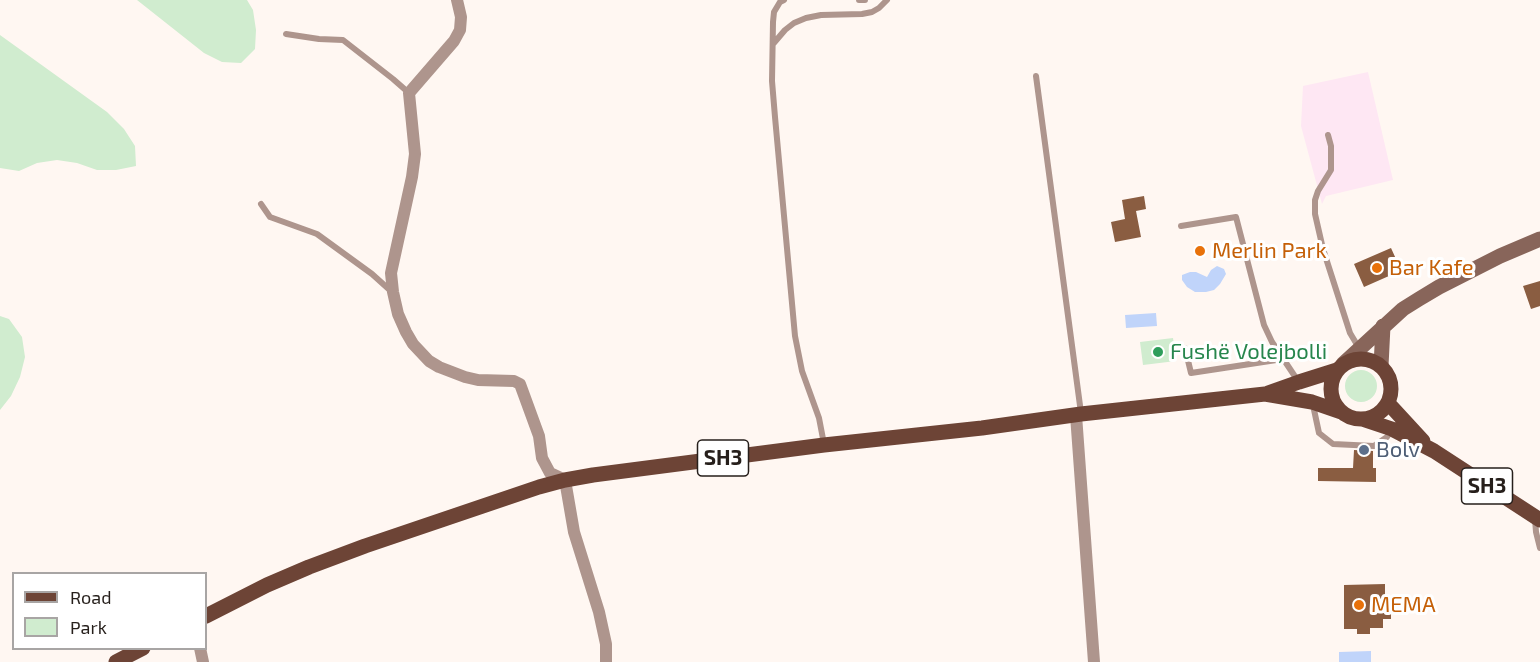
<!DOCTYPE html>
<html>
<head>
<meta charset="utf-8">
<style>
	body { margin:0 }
	#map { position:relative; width:1540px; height:662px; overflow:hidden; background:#fff7f2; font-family:"Exo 2",sans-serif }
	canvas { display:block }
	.legend { position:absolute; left:12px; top:572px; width:195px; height:78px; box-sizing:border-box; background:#fff; border:2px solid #a8a5a4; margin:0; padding:8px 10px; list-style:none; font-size:18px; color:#261f1b }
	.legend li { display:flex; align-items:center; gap:12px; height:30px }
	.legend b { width:30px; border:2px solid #a8a5a4 }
</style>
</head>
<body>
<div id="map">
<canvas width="1540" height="662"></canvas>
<ul class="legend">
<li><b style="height:8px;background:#6d4436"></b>Road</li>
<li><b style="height:16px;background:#d0eccf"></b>Park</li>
</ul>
</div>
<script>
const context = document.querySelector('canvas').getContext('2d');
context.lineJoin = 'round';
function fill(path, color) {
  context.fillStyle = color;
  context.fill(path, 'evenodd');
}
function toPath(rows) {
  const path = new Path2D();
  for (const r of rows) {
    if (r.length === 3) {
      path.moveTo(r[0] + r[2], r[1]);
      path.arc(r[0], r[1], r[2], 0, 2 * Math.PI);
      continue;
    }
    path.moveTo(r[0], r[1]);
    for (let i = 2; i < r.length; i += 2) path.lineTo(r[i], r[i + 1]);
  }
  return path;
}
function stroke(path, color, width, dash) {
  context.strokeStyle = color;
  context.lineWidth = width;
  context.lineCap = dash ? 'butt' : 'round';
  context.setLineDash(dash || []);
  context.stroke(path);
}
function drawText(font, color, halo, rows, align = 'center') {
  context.font = font + ' "Exo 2",sans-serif';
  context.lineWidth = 6;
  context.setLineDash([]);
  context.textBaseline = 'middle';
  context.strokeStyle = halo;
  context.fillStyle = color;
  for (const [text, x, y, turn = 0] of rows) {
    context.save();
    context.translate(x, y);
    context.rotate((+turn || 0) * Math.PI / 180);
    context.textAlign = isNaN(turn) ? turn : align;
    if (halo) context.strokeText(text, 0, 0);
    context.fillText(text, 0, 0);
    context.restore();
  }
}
fill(toPath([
	[1368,72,1393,180,1326,196,1322,204,1301,126,1303,86]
]), '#fee7f3');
fill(toPath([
	[137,0,247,0,253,10,256,30,255,49,241,63,222,62,204,53],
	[0,35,107,112,124,129,135,146,136,166,116,170,97,170,77,163,57,160,37,163,19,171,0,168],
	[0,316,9,319,22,337,25,357,20,377,11,396,0,410],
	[1173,338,1176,361,1143,365,1140,342],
	[1361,386,16]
]), '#d0eccf');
fill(toPath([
	[1217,266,1224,269,1226,274,1220,284,1214,290,1206,292,1195,292,1187,287,1182,280,1182,275,1190,272,1196,272,1207,277,1211,270],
	[1156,313,1157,326,1126,328,1125,315],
	[1371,651,1371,662,1339,662,1339,652]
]), '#c0d4fa');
fill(toPath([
	[1144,196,1146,209,1136,211,1141,237,1115,242,1111,222,1125,219,1122,200],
	[1391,248,1396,259,1393,260,1398,272,1364,287,1354,264],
	[1540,281,1540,306,1531,309,1523,286],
	[1354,450,1373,451,1373,468,1376,468,1376,482,1318,481,1318,468,1353,468],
	[1385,584,1385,600,1391,600,1391,619,1383,619,1383,628,1370,628,1370,634,1357,634,1357,629,1344,629,1344,585]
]), '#8a5d41');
stroke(toPath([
	[784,0,780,2,774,12,773,22,772,81,775,117,795,336,802,371,819,418,824,444],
	[859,0,865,0],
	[286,34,319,39,343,40,393,79,409,93],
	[773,44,785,30,794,23,806,18,821,15,862,14,872,12,879,8,887,0],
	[1036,76,1081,413],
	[1328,135,1331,146,1331,170,1318,191,1315,200,1315,214,1323,249,1350,333,1359,348],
	[261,204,270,217,317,234,372,274,392,292],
	[1181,226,1236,217,1264,325,1272,342,1298,381],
	[1185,348,1191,373,1283,359],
	[1313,405,1319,433,1333,444,1374,446,1387,437,1392,429],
	[1535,519,1536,532,1540,548]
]), '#ae958d', 6);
stroke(toPath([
	[457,0,461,17,460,30,454,41,409,93,415,154,412,177,391,273,393,292,398,314,406,332,413,344,429,361,439,367,465,377,478,380,514,381,520,384,539,436,542,458,550,473,565,480,574,532,599,612,606,644,606,662],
	[1076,415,1094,662],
	[200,648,203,662]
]), '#ae958d', 12);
stroke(toPath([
	[1343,364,1403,309,1419,299,1439,287,1500,256,1540,239],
	[1381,366,1383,326]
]), '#88655a', 15);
stroke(toPath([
	[1361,389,30],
	[1268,393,1299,382,1337,370],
	[1388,403,1423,441],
	[1362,419,1392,429,1434,451,1540,520],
	[206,616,267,585,309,567,365,546,539,487,565,480,593,475,824,445,982,428,1081,414,1265,394,1312,402,1341,412],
	[116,662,143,648]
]), '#6d4436', 15);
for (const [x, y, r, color] of [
	[1200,251,6,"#e8710a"],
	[1377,268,6,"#e8710a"],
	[1158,352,6,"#2e9e5b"],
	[1364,450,6,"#5c6f8a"],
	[1359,605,6,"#e8710a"]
]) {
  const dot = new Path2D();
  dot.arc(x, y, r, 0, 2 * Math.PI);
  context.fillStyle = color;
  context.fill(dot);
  stroke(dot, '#fff', 2);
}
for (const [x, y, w] of [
	[723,458,51],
	[1487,486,51]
]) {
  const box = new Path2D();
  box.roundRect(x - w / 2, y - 18, w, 36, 4.5);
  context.fillStyle = '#fff';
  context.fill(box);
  stroke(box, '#261f1b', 1.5);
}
drawText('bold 21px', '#261f1b', null, [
	["SH3",723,458],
	["SH3",1487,486]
]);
drawText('22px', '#c56008', '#fff', [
	["Merlin Park",1212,251],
	["Bar Kafe",1389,268],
	["MEMA",1371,605]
], 'left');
drawText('22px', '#27864d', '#fff', [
	["Fushë Volejbolli",1170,352]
], 'left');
drawText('22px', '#4e5e75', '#fff', [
	["Bolv",1376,450]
], 'left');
</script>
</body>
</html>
